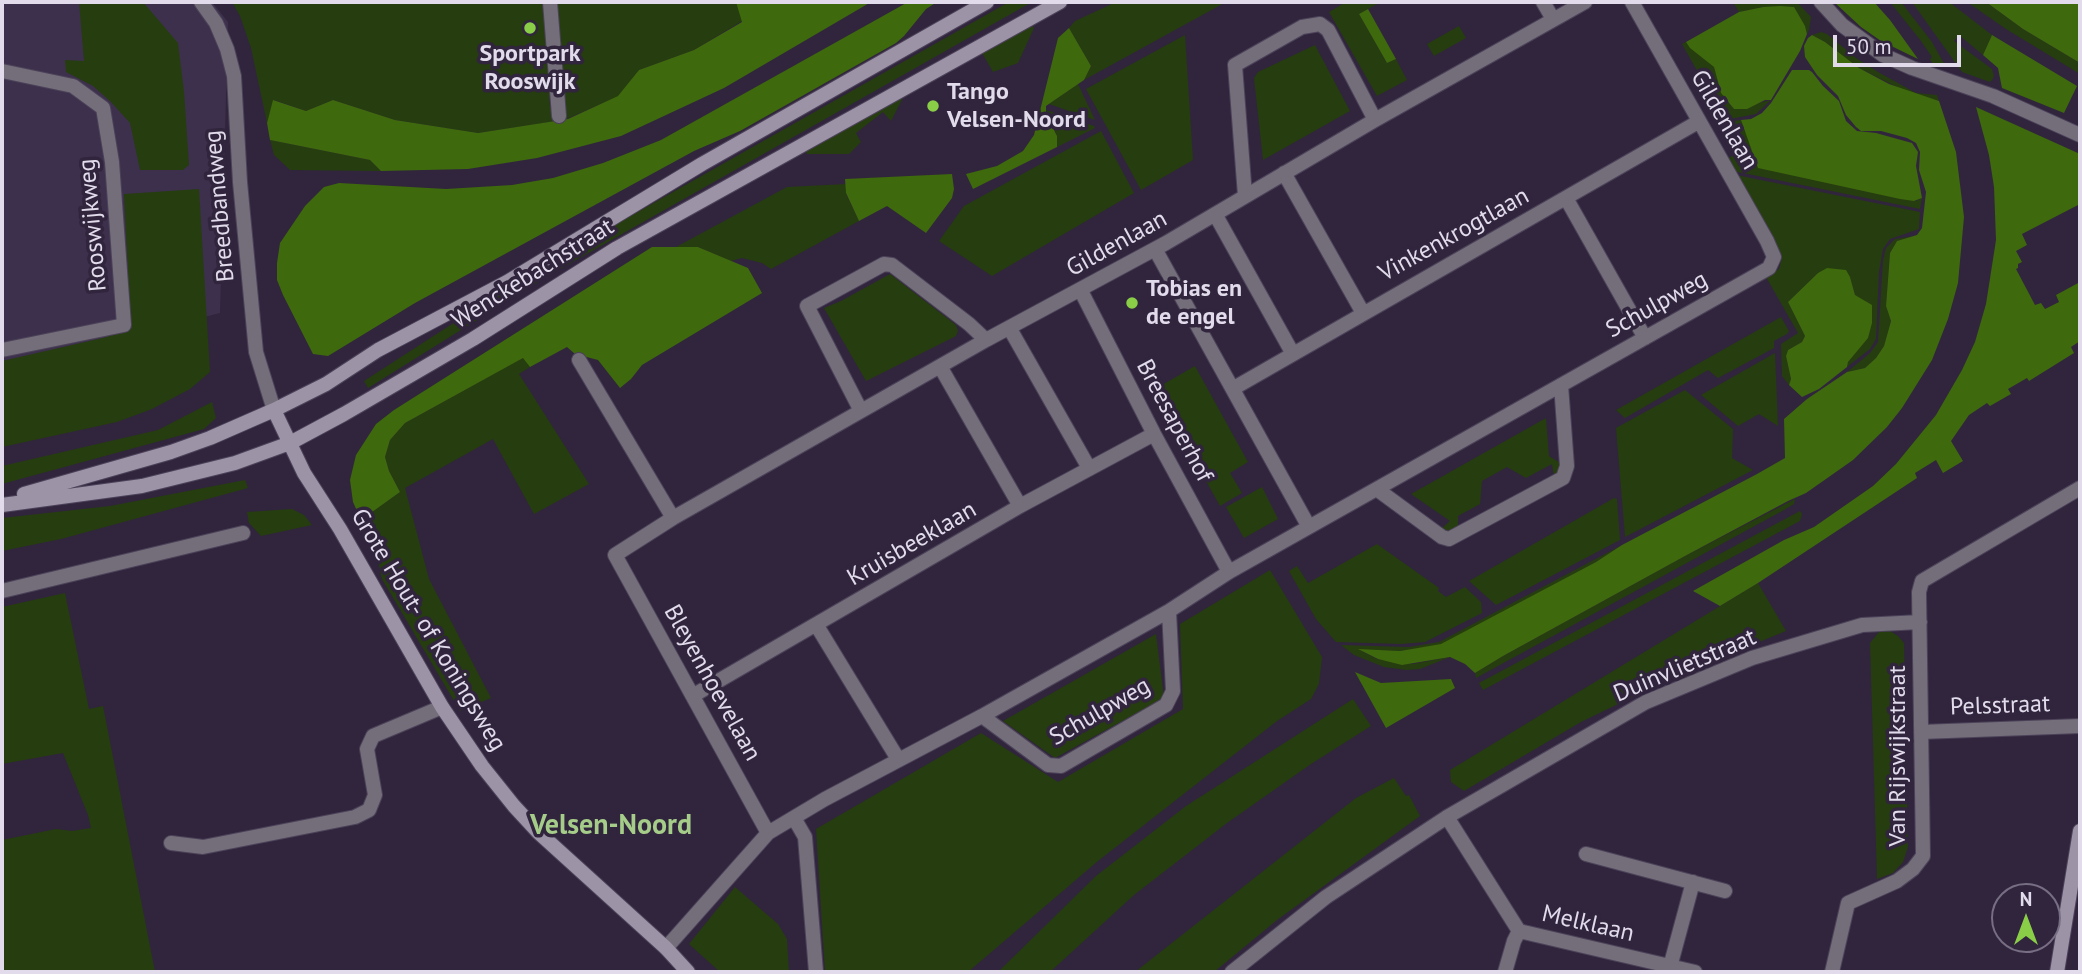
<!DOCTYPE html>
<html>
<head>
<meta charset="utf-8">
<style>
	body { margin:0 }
	#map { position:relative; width:2082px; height:974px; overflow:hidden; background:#30253d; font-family:"PT Sans",sans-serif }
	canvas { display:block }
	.frame { position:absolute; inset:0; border:4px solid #e1dbeb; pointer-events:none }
	.north { position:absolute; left:1991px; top:883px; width:70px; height:70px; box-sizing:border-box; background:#30253d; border:2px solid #776e83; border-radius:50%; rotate:0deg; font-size:19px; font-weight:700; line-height:28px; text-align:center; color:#e1dbeb }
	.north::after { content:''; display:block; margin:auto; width:24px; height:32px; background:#8ace48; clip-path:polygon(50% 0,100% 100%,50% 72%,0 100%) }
	.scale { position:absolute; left:1833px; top:35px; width:128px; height:32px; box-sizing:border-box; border:4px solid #e1dbeb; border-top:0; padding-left:9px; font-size:21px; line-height:24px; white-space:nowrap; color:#e1dbeb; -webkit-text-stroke:5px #30253d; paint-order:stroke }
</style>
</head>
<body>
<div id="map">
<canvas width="2082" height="974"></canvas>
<div class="frame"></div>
<div class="north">N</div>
<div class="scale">50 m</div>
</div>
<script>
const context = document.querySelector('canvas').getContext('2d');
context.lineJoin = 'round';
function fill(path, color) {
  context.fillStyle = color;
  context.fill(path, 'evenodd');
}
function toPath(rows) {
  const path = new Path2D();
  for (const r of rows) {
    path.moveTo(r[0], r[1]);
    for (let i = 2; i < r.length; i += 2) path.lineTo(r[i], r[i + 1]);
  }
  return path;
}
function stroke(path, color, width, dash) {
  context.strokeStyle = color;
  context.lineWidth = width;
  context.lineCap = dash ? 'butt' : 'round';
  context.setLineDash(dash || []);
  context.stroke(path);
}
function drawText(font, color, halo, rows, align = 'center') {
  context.font = font + ' "PT Sans",sans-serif';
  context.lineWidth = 7;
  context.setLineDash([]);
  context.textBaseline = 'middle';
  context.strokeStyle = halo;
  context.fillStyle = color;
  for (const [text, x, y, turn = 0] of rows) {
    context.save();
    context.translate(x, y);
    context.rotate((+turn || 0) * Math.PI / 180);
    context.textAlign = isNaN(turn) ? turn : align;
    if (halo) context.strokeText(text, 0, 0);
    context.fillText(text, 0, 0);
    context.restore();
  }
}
fill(toPath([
	[2,2,212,2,228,22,220,313,2,369]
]), '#3d304d');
fill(toPath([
	[79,2,143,2,178,43,184,91,189,165,183,170,140,170,130,123,111,102,93,86,66,72,65,60,84,61],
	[232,2,763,2,742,21,694,50,639,70,619,96,564,120,562,91,549,96,550,106,556,121,478,133,395,120,333,100,306,111,274,100,267,123,251,48,240,16],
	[1009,2,1032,2,546,277,368,388,364,381,537,269],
	[1116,2,1226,2,1084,80,1091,66,1069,28,1075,21],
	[1346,2,1381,2,1359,14,1387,63,1396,59,1407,80,1377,96,1329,12],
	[1733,2,1797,2,1811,17,1809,30,1807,34,1805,26,1763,7,1739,12],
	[1890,2,1901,2,1932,42,1946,67,1933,64,1930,59,1932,57,1921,41],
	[1912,2,1949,2,1992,35,1983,55,1959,35,1954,41,1992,69,1994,76,1992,80,1990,82,1962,72],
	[1967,2,1986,2,2023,29,2080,63,2080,74,2006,29],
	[1030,22,1034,28,1018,63,993,72,981,51],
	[1459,26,1466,38,1434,56,1427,44],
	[1821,32,1827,34,1856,58,1878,72,1916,93,1937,95,1939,101,1903,90,1859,68,1825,42,1812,35],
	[1185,35,1193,160,1141,190,1086,89],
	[1686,42,1714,67,1721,93,1734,109,1771,100,1756,114,1725,120,1682,44],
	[1315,45,1350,111,1263,160,1254,78,1258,72],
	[1078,84,1095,120,1049,104],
	[905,94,891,121,883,112,856,133,861,142,849,154,807,154,805,150],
	[1046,110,1094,126,1095,128,1057,147,1057,136],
	[1741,120,1745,132,1916,201,1922,198,1920,209,1733,171,1727,159,1742,150,1726,122],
	[1101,131,1134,193,992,276,939,241,964,206],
	[270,140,370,160,381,171,290,170,274,155],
	[1736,175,1920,212,1919,229,1890,239,1883,249,1879,272,1876,339,1870,349,1847,367,1848,362,1853,355,1855,295,1850,277,1818,273,1788,302,1805,336,1802,342,1788,350,1786,356,1791,379,1789,385,1782,376,1781,344,1798,333,1766,277,1779,269,1782,258],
	[846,184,846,194,859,221,771,269,762,263,742,258,731,261,698,247,676,247,787,187],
	[199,189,210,372,190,389,152,409,117,422,2,447,2,361,107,337,120,331,128,321,130,312,124,194],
	[1914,236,1897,241,1890,253,1886,306,1891,321,1884,346,1876,358,1865,368,1847,372,1870,353,1878,342,1883,260,1886,248,1895,239],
	[890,274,956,325,958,331,956,336,866,381,824,308,841,301],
	[1781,317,1789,331,1787,334,1774,341,1774,348,1718,378,1708,370,1625,418,1616,410],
	[1775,353,1778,426,1759,414,1738,426,1701,395],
	[524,357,530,367,519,374,589,484,534,514,493,439,405,488,429,579,491,698,460,711,382,579,375,547,361,520,400,492,389,471,385,457,390,440,405,423],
	[1195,366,1248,462,1230,473,1242,493,1220,506,1155,389],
	[1685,390,1733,429,1732,458,1753,470,1625,537,1616,428],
	[212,402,216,418,204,429,2,484,2,466,158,430],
	[1546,418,1549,456,1562,464,1561,470,1554,476,1552,464,1526,478,1507,467,1482,481,1480,504,1458,516,1458,530,1445,532,1441,529,1450,521,1411,494],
	[245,480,248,488,61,539,2,551,2,518,110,506],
	[1262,487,1278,519,1244,538,1226,507],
	[1614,498,1617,499,1620,540,1496,605,1469,581],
	[1795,499,1794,504,1784,510,1476,678,1475,673,1503,656,1685,556],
	[292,509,304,515,312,525,261,536,249,523,247,512],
	[1800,511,1802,514,1800,521,1483,690,1479,683],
	[1377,544,1439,588,1438,591,1446,597,1465,587,1481,602,1482,613,1425,642,1401,644,1336,642,1316,619,1289,571,1297,566,1308,583],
	[1622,545,1596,562,1441,645,1400,651,1360,650,1377,659,1413,664,1450,657,1420,669,1407,670,1384,667,1354,655,1341,645,1409,647,1439,642],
	[1270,570,1322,657,1319,684,1311,699,1277,721,1098,861,968,972,825,972,816,829,981,733,1058,782,1183,709,1180,624],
	[1758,583,1786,631,1676,676,1581,722,1464,791,1451,782,1450,770],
	[65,593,89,709,103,706,155,972,2,972,2,840,56,829,72,831,91,828,88,815,63,753,2,764,2,607],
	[1883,627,1898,636,1904,643,1908,847,1903,862,1893,873,1877,879,1870,643],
	[1156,634,1164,698,1055,758,1003,721],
	[1353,699,1371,726,1311,764,1227,823,1134,895,1050,972,998,972,1096,876,1186,806],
	[1394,778,1406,796,1409,795,1420,816,1277,920,1214,972,1135,972,1356,798],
	[735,887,778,924,787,939,789,972,720,972,689,944]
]), '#263d0f');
fill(toPath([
	[736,2,871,2,724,88,621,136,537,158,468,169,381,171,370,160,270,140,267,123,273,100,306,111,333,100,395,120,478,133,568,119,618,96,639,70,694,50,742,22],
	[908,2,937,2,926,9,904,36,896,43,740,131,694,151,415,303,328,356,313,354,283,295,277,280,277,263,280,243,305,206,324,187,339,183,446,189,512,185,553,178,603,163,661,140],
	[1834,2,1874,2,1890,20,1918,59,1881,41,1861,27],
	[1986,2,2080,3,2080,63,2023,29],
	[1780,6,1794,7,1805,26,1807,34,1800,51,1771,100,1765,100,1747,109,1734,109,1721,93,1714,67,1690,48,1686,42,1739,12,1763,7],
	[1368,9,1396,59,1387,63,1359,14],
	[1069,28,1091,66,1084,80,1046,106,1046,114,1057,136,1057,147,973,189,966,174,997,166,1023,151,1034,135,1058,38],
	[1812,35,1825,42,1859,68,1889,84,1939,101,1956,152,1964,217,1958,283,1948,319,1932,360,1902,408,1887,427,1853,460,1806,493,1788,501,1685,556,1503,656,1475,673,1465,664,1450,657,1402,665,1378,659,1358,649,1400,651,1441,644,1596,562,1622,545,1757,474,1785,458,1784,419,1807,399,1847,372,1865,368,1876,358,1884,346,1891,321,1886,306,1890,253,1897,241,1917,235,1922,228,1926,192,1919,170,1920,152,1916,143,1907,138,1881,131,1861,131,1856,127,1846,115,1838,96,1817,75,1805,57,1804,46,1808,38],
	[1992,35,2077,86,2064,113,2002,88,1998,68,1983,55],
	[1792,70,1809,70,1812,72,1823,86,1839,101,1846,121,1857,131,1876,133,1912,143,1918,152,1916,166,1922,198,1914,201,1900,199,1758,168,1741,120,1751,119,1762,113,1771,103],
	[1976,107,2080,154,2080,204,2022,234,2027,245,2016,251,2022,262,2018,264,2018,268,2016,269,2035,305,2041,303,2045,309,2059,302,2056,295,2080,282,2080,341,2071,347,2074,353,2029,381,2027,378,2008,389,2011,394,1990,406,1987,403,1969,415,1951,441,1963,461,1943,473,1936,460,1915,473,1917,478,1758,583,1720,606,1693,591,1784,540,1814,527,1873,486,1896,464,1936,415,1962,370,1975,342,1986,304,1996,240,1994,187,1989,155],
	[952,174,954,189,952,198,926,233,887,206,859,221,846,193,845,179],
	[652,247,698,247,748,268,762,293,642,365,631,379,620,388,598,360,575,354,567,347,530,367,523,358,405,423,390,440,385,457,389,471,400,492,361,520,353,502,350,480,356,455,376,424,394,410],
	[1827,268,1846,270,1850,277,1855,295,1872,305,1872,323,1868,338,1848,362,1847,367,1819,389,1802,397,1789,385,1791,379,1786,356,1788,350,1802,342,1805,336,1788,302,1818,273],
	[1355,672,1381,683,1451,679,1455,688,1386,728]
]), '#3e690c');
const street = toPath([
	[201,2,216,23,227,49,234,76,240,182,256,352,274,410],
	[550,2,559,116],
	[1543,2,1553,19],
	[1821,2,1842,25,1883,55,1912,68,1993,96,2080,135],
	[2,71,73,86,103,108,112,162,124,325,2,350],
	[1284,173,1363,313],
	[1245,196,1235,65,1302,27,1320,24,1328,30,1375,120],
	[1566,198,1645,338],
	[1215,214,1293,354],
	[1155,249,1309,527],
	[1081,291,1154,434,1229,572],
	[1010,329,1089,468],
	[579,360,673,518],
	[941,368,1020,506],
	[1234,388,1698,122],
	[861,411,807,306,884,264,892,265,969,324,986,340],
	[1378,490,1442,537,1449,539,1563,478,1567,466,1561,385],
	[2,591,243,533],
	[817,626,898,759],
	[694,695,1020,506,1154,434],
	[982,716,1048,765,1061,766,1166,705,1173,691,1169,611],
	[1921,732,2080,726],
	[1447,817,1519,931,1695,972],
	[794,818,805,837,816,972],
	[768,833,615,555,673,518,986,340,1166,243,1375,120,1585,2],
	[171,843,203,847,355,817,369,810,375,795,367,749,373,736,442,707],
	[1586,854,1725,891],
	[666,948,768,833,825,799,982,716,1169,611,1229,572,1769,268,1774,257,1767,241,1632,2],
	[1670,967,1693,882],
	[1232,972,1326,897,1447,817,1646,702,1752,658,1862,625,1920,622],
	[1505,972,1514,941,1519,931],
	[1832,972,1848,903,1897,881,1913,869,1923,856,1919,592,1922,581,2080,488]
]);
const secondary = toPath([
	[274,410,304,473,340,529,442,707,482,766,514,806,538,832,666,948,688,972],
	[24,494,171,452,210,438,274,410,326,384,378,350,507,282,702,164,987,2],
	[2,505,142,486,235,463,290,443,344,414,473,339,617,248,1060,2],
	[2057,972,2080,831]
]);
stroke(street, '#4c4259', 16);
stroke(secondary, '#4c4259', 16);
stroke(street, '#736e7a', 14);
stroke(secondary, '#9c93a7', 14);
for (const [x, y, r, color] of [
	[530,28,7,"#8ace48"],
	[933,106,7,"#8ace48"],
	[1132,303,7,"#8ace48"]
]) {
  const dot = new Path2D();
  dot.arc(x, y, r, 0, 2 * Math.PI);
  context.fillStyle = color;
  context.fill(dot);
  stroke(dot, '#30253d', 2.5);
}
drawText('bold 24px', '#e1dbeb', '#30253d', [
	["Sportpark",530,54,"center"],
	["Rooswijk",530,82,"center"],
	["Tango",947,92],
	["Velsen-Noord",947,120],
	["Tobias en",1146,289],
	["de engel",1146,317]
], 'left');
drawText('24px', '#e1dbeb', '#30253d', [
	["Gildenlaan",1724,120,60],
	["Breedbandweg",220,206,-95],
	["Rooswijkweg",93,225,-95],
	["Vinkenkrogtlaan",1454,235,-29],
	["Gildenlaan",1117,244,-29],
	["Wenckebachstraat",533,274,-32],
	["Schulpweg",1657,305,-29],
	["Breesaperhof",1174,421,62],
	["Kruisbeeklaan",912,544,-30],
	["Grote Hout- of Koningsweg",428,630,59],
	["Duinvlietstraat",1685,666,-23],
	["Bleyenhoevelaan",712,683,61],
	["Pelsstraat",2000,706,-2],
	["Schulpweg",1100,712,-30],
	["Van Rijswijkstraat",1898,756,-90],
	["Melklaan",1588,924,13]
]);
drawText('bold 28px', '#a5cc88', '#30253d', [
	["Velsen-Noord",611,826]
]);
</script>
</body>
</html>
